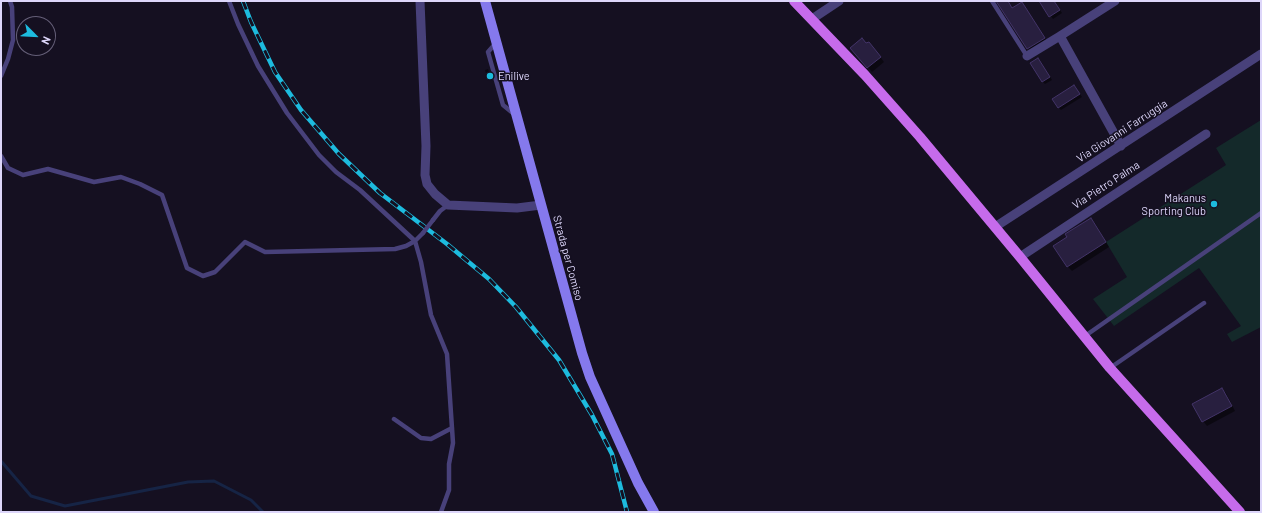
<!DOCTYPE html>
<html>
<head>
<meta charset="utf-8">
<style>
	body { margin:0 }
	#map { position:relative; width:1262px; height:513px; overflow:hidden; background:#151021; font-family:Barlow,sans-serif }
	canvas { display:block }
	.frame { position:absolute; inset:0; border:2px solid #ddd6fa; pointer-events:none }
	.north { position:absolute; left:16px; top:16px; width:40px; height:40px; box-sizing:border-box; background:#151021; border:1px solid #655f78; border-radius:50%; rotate:114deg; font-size:11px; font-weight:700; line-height:16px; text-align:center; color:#ddd6fa }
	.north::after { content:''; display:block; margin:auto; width:14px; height:18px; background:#1dbbde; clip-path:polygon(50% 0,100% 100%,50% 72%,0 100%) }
</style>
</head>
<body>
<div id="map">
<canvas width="1262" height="513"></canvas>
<div class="frame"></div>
<div class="north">N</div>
</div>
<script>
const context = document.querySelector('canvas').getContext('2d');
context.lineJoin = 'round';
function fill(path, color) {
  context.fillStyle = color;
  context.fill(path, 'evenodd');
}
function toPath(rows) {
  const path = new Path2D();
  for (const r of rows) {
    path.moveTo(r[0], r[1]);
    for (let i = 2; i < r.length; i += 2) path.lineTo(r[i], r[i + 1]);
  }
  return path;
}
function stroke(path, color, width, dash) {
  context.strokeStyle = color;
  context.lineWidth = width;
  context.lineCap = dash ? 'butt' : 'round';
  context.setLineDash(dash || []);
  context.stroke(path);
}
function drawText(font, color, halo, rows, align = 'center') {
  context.font = font + ' Barlow,sans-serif';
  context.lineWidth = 3;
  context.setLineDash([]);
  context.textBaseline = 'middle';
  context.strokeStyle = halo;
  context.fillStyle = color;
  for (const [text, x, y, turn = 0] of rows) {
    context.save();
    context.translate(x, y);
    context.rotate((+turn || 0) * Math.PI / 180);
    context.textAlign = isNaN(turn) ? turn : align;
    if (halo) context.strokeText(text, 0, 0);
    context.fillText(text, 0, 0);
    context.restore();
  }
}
fill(toPath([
	[1261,120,1261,327,1232,342,1227,334,1241,326,1199,268,1114,326,1093,299,1127,277,1106,242,1226,165,1216,148]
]), '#14292a');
fill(toPath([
	[998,1,1008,1,1013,9,1024,6,1047,41,1031,51],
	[1040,1,1054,1,1062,13,1053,19],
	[867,44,873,47,884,62,872,72,868,67],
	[1041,62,1052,80,1045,84,1042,81],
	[488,69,492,79,488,80,485,70],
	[1074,86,1082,97,1061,110,1058,107],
	[1091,219,1095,223,1109,247,1072,271,1068,267,1055,246],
	[1221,389,1226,393,1235,411,1207,426,1203,421]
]), '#0007');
stroke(toPath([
	[1,461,31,496,65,506,188,482,214,481,251,500,263,512]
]), '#162445', 3);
const building = toPath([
	[996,1,1008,1,1012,8,1022,2,1045,38,1027,49,996,1],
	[1039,1,1054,1,1060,10,1049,17,1039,1],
	[862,38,866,43,869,42,881,57,867,68,850,48,862,38],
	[1038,58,1050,77,1042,82,1030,63,1038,58],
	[1074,85,1080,94,1058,108,1052,99,1074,85],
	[1091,218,1106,242,1067,267,1053,246,1067,237,1065,234,1091,218],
	[1222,388,1232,406,1202,422,1192,404,1222,388]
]);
fill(building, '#281f3f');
stroke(building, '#433468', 1);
stroke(toPath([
	[992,1,1027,56],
	[495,44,488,52,503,105,514,114],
	[1,76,8,59,13,40,12,7,10,1],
	[1,156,8,168,23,175,48,169,94,182,121,177,140,184,162,195,187,268,203,276,215,272,245,242,265,252,395,249,406,246,415,241,360,190,336,172,319,155,287,113,258,66,238,24,229,1],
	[433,220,440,211,448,205],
	[423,233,415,241,421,262,431,315,447,354,453,443,449,464,449,490,441,512],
	[1085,336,1261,213],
	[1110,368,1204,303],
	[394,419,421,438,431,439,452,428]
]), '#48417a', 4.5);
stroke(toPath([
	[420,1,426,146,425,175,427,184,435,194,448,205,517,208,541,205],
	[1115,1,1060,36,1121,146],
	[812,19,839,1],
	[1027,56,1060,36],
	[995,227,1261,54],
	[1020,257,1206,134]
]), '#48417a', 9);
stroke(toPath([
	[485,1,582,353,590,377,638,483,654,512]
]), '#8579ed', 10);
stroke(toPath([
	[794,1,865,75,920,137,1020,257,1110,368,1240,512]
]), '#c66beb', 10);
const rail = toPath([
	[243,1,251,22,275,72,301,110,339,154,380,193,447,244,489,279,516,307,559,360,592,415,612,454,627,512]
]);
stroke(rail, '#1dbbde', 4.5);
stroke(rail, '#151021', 3, [9]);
stroke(toPath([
	[423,233,433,220]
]), '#48417a', 4.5);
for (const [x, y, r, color] of [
	[490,76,4,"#1dbbde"],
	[1214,204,4,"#1dbbde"]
]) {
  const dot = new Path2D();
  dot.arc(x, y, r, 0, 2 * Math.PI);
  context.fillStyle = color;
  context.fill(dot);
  stroke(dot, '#151021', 1.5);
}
drawText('11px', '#ddd6fa', '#151021', [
	["Enilive",498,76],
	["Makanus",1206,198,"right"],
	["Sporting Club",1206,211,"right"]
], 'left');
drawText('11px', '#ddd6fa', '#151021', [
	["Via Giovanni Farruggia",1122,131,-33],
	["Via Pietro Palma",1106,185,-33],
	["Strada per Comiso",568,258,75]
]);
</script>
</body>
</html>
